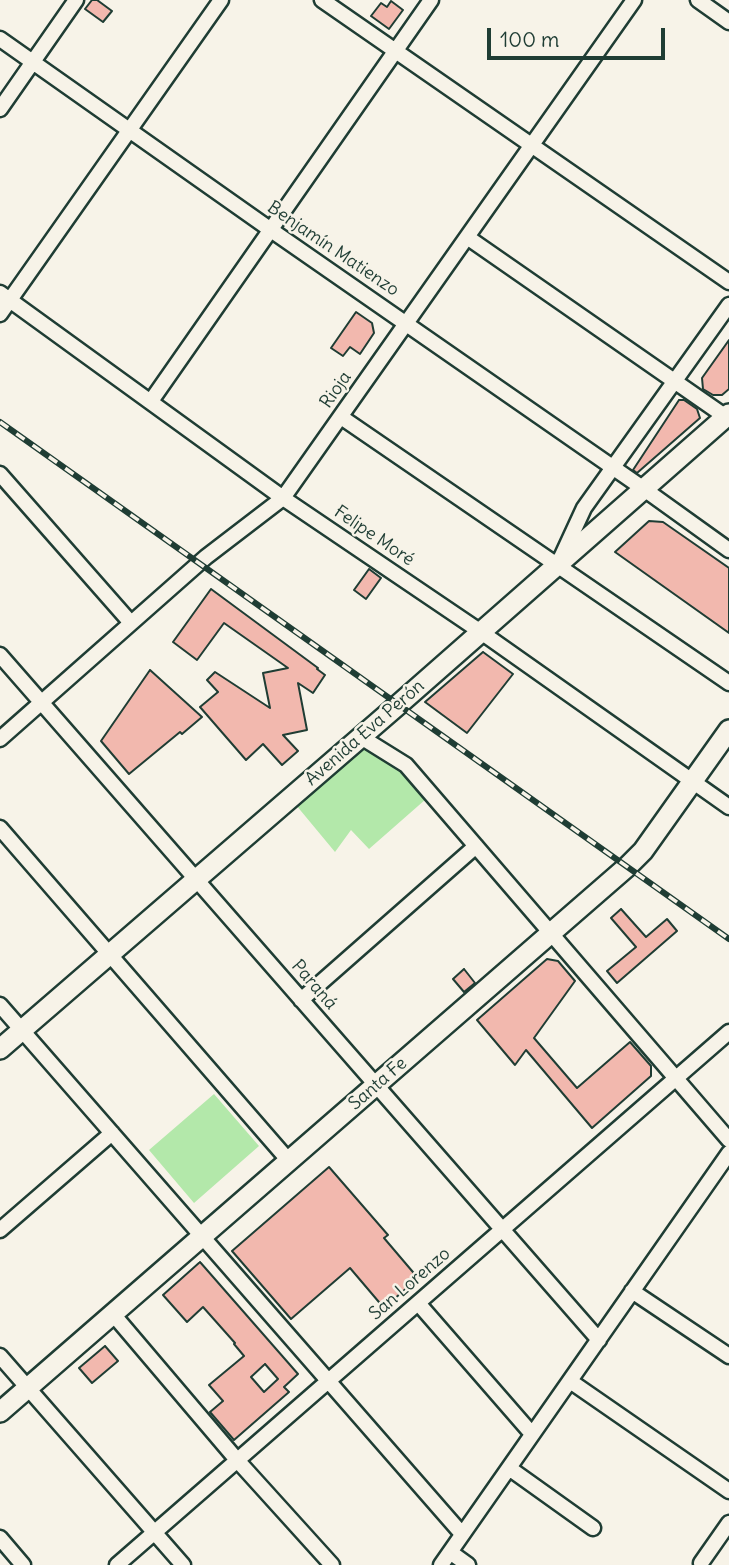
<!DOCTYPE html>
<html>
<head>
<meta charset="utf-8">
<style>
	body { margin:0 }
	#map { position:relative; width:729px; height:1565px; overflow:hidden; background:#f7f3e8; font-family:Delius,sans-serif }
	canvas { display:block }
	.scale { position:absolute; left:487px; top:28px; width:178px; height:32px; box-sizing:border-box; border:4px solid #1f3d34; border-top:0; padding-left:9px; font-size:21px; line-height:24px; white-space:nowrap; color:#1f3d34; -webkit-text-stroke:5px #f7f3e8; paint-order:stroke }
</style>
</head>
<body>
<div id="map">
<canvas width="729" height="1565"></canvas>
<div class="scale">100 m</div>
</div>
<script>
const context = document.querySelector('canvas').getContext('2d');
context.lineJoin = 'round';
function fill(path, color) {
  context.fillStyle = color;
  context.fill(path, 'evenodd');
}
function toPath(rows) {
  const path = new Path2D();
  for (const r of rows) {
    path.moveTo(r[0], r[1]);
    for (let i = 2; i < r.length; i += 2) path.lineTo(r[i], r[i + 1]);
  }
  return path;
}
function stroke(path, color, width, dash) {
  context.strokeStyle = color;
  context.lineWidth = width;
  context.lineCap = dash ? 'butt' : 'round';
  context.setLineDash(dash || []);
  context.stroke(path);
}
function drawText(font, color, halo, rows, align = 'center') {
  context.font = font + ' Delius,sans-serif';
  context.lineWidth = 5;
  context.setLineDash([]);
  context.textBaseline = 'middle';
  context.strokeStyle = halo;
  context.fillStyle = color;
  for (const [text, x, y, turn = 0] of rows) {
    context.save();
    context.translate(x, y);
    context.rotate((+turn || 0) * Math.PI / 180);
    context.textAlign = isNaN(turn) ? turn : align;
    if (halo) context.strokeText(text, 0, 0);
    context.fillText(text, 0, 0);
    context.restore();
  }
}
fill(toPath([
	[361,748,371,750,395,766,426,799,369,849,351,830,335,852,296,805],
	[214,1094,259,1146,194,1203,149,1150]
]), '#b3e8aa');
const building = toPath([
	[92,0,97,0,112,11,103,22,85,9,92,0],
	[391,1,403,10,389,29,371,16,381,3,387,7,391,1],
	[356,312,372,323,374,333,360,354,350,347,343,356,331,348,356,312],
	[729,340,729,389,722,395,713,395,703,389,702,378,729,340],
	[679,400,684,400,697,409,700,418,637,473,633,470,679,400],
	[649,521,663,522,729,568,729,633,615,552,649,521],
	[369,569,381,578,366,599,354,590,369,569],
	[211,589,318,668,317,669,325,675,313,693,298,683,307,730,283,735,298,751,282,765,263,744,246,760,200,707,218,692,207,680,215,672,270,708,263,673,288,668,224,623,197,660,173,642,211,589],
	[483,652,513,674,467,733,425,702,483,652],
	[150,670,202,717,182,734,180,732,129,774,101,741,150,670],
	[621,909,646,937,667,919,677,931,617,983,607,971,636,947,611,918,621,909],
	[547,959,558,961,575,981,534,1038,577,1088,630,1042,651,1066,651,1076,592,1128,526,1050,515,1065,477,1020,547,959],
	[464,969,475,983,464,992,453,979,464,969],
	[329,1167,388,1235,384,1238,418,1278,384,1308,350,1268,291,1319,232,1251,329,1167],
	[200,1262,298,1374,284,1387,289,1392,234,1440,210,1412,223,1401,209,1385,244,1356,234,1344,235,1343,203,1307,187,1322,163,1295,200,1262],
	[265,1364,278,1379,264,1392,251,1377,265,1364],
	[105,1346,118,1361,92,1383,79,1368,105,1346]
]);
fill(building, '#f2b8ae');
stroke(building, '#1f3d34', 2);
const minor = toPath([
	[322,0,729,282],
	[698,0,729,22],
	[0,39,271,230,644,489,729,550],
	[0,109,76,0],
	[467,237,726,417],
	[0,293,283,498,481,632,729,807],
	[0,314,221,0],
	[151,401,431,0],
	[341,417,729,683],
	[0,474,131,623],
	[560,560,584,508,729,305],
	[0,655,599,1340],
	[361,737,406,765,729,1140],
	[0,739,206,557,283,498,634,0],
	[0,828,289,1161],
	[301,1000,476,846],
	[0,1005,462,1534],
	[0,1230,112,1133],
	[632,1291,729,1356],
	[418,1303,532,1434],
	[113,1314,237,1460,332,1565],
	[0,1356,183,1565],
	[570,1381,729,1491],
	[509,1468,593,1528],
	[0,1538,23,1565],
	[450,1552,468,1565],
	[701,1563,729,1523],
	[117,1565,729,1032],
	[441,1565,729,1153]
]);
const secondary = toPath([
	[0,1049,398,705,729,414],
	[0,1412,628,866,643,851,729,730]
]);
stroke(minor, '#1f3d34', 19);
stroke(secondary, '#1f3d34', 24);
stroke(minor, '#f7f3e8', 14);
stroke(secondary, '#f7f3e8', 19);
const rail = toPath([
	[0,422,729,939]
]);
stroke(rail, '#1f3d34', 6);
stroke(rail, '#f7f3e8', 3.5, [10]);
drawText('18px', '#1f3d34', '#f7f3e8', [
	["Benjamín Matienzo",333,249,34],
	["Rioja",336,390,-55],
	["Felipe Moré",374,536,34],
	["Avenida Eva Perón",365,733,-41],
	["Paraná",314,985,49],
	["Santa Fe",378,1084,-41],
	["San Lorenzo",410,1284,-41]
]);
</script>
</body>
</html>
